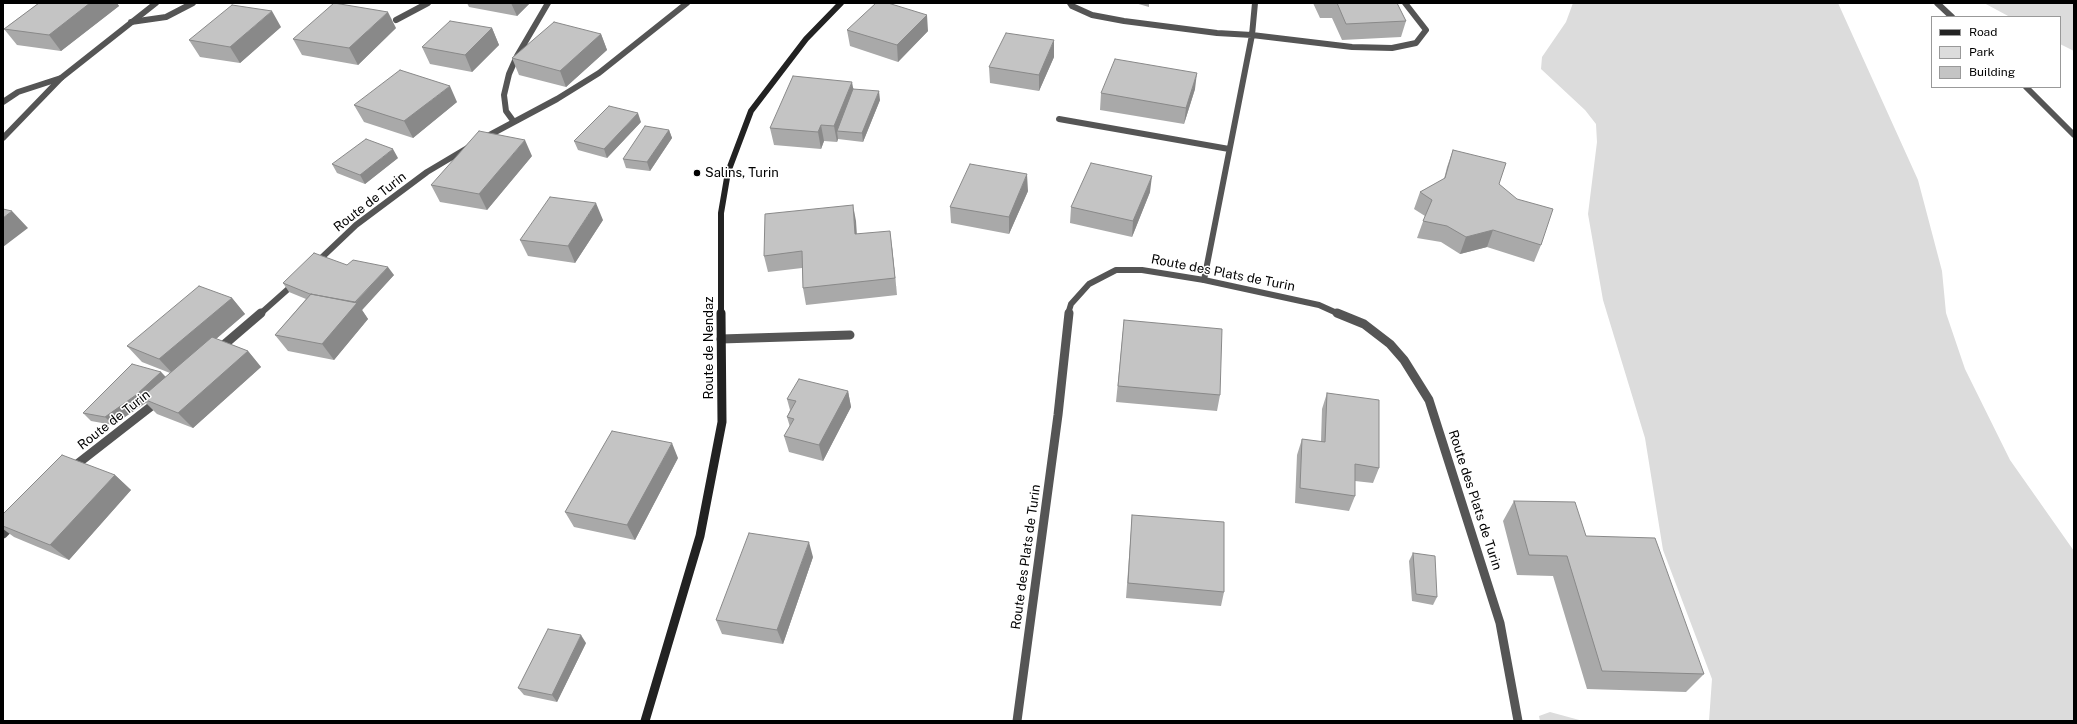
<!DOCTYPE html>
<html>
<head>
<meta charset="utf-8">
<style>
	body { margin:0 }
	#map { position:relative; width:2077px; height:724px; overflow:hidden; background:#fff; font-family:"Public Sans",sans-serif }
	canvas { display:block }
	.frame { position:absolute; inset:0; border:4px solid #000; pointer-events:none }
	.legend { position:absolute; left:1931px; top:16px; width:130px; height:72px; box-sizing:border-box; background:#fff; border:1px solid #999; margin:0; padding:5px 7px; list-style:none; font-size:12px; color:#000 }
	.legend li { display:flex; align-items:center; gap:8px; height:20px }
	.legend b { width:20px; border:1px solid #999 }
</style>
</head>
<body>
<div id="map">
<canvas width="2077" height="724"></canvas>
<div class="frame"></div>
<ul class="legend">
<li><b style="height:5px;background:#222"></b>Road</li>
<li><b style="height:11px;background:#dcdcdc"></b>Park</li>
<li><b style="height:11px;background:#c4c4c4"></b>Building</li>
</ul>
</div>
<script>
const context = document.querySelector('canvas').getContext('2d');
context.lineJoin = 'round';
function fill(path, color) {
  context.fillStyle = color;
  context.fill(path, 'evenodd');
}
function toPath(rows) {
  const path = new Path2D();
  for (const r of rows) {
    path.moveTo(r[0], r[1]);
    for (let i = 2; i < r.length; i += 2) path.lineTo(r[i], r[i + 1]);
  }
  return path;
}
function stroke(path, color, width, dash) {
  context.strokeStyle = color;
  context.lineWidth = width;
  context.lineCap = dash ? 'butt' : 'round';
  context.setLineDash(dash || []);
  context.stroke(path);
}
function drawText(font, color, halo, rows, align = 'center') {
  context.font = font + ' "Public Sans",sans-serif';
  context.lineWidth = 3;
  context.setLineDash([]);
  context.textBaseline = 'middle';
  context.strokeStyle = halo;
  context.fillStyle = color;
  for (const [text, x, y, turn = 0] of rows) {
    context.save();
    context.translate(x, y);
    context.rotate((+turn || 0) * Math.PI / 180);
    context.textAlign = isNaN(turn) ? turn : align;
    if (halo) context.strokeText(text, 0, 0);
    context.fillText(text, 0, 0);
    context.restore();
  }
}
fill(toPath([
	[1573,3,1838,3,1918,180,1942,271,1946,313,1965,369,2010,460,2074,551,2074,721,1709,721,1712,679,1663,550,1645,438,1603,300,1588,214,1597,142,1596,124,1585,110,1541,69,1542,57,1566,22],
	[1984,3,2074,3,2074,51,2060,44,2060,17,2010,17],
	[1550,712,1583,721,1540,721,1539,716]
]), '#dcdcdc');
stroke(toPath([
	[1070,3,1072,6,1092,15,1124,21,1217,33,1252,35,1255,3],
	[1937,3,1952,17],
	[396,20,428,3],
	[131,22,166,17,193,3],
	[2026,87,2074,135],
	[3,102,18,92,61,78],
	[1059,119,1229,149],
	[1204,280,1252,35,1352,47,1392,48,1416,43,1426,30,1405,3]
]), '#555', 6);
stroke(toPath([
	[721,339,850,335]
]), '#555', 9);
stroke(toPath([
	[514,122,506,111,504,95,509,74,517,56,548,3],
	[3,138,61,78,156,3],
	[484,138,557,99,599,73,687,3],
	[316,263,356,225,427,172,469,147],
	[260,314,296,282],
	[1068,314,1071,304,1089,284,1116,270,1142,270,1204,280,1319,305,1339,314]
]), '#555', 6);
stroke(toPath([
	[1337,313,1364,324,1390,344,1404,360,1429,400,1500,623,1518,721],
	[219,349,261,313],
	[72,468,158,401],
	[3,534,13,524],
	[1017,721,1058,415,1069,313]
]), '#555', 9);
stroke(toPath([
	[721,314,721,213,728,172,751,111,806,39,841,3]
]), '#222', 6);
stroke(toPath([
	[645,721,700,536,722,422,721,313]
]), '#222', 9);
fill(toPath([
	[39,3,117,3,119,6,61,51,17,45,4,29],
	[467,3,530,3,517,16,469,7],
	[1135,3,1149,3,1149,7],
	[1313,3,1397,3,1406,21,1401,37,1342,40,1332,18,1320,18],
	[281,27,240,63,200,57,189,40],
	[396,28,358,65,302,55,293,39],
	[492,28,499,45,472,72,430,64,422,47],
	[847,30,928,31,898,62,850,46],
	[601,34,607,50,566,87,519,75,512,58],
	[1054,57,1039,91,990,83,989,67],
	[853,89,880,100,863,142,838,139,837,142,824,141,821,149,774,145,770,128],
	[1195,89,1184,124,1100,110,1101,93],
	[457,102,413,138,364,122,354,105],
	[641,122,607,158,578,150,574,141],
	[669,130,672,138,650,171,626,168,623,159],
	[1453,150,1499,184,1541,245,1534,262,1487,247,1460,254,1441,242,1417,238,1425,216,1414,209,1420,192,1444,179,1447,167],
	[532,156,487,210,440,202,431,185],
	[398,158,365,184,337,173,332,164],
	[1028,191,1009,234,951,223,950,207],
	[1150,192,1132,237,1070,223,1071,207],
	[603,220,575,263,528,256,520,240],
	[856,221,856,234,892,247,897,295,806,305,803,288,802,268,768,272,764,256],
	[347,265,394,275,362,310,368,319,334,360,288,351,275,335,306,299,289,292,283,283],
	[232,298,245,314,216,339,248,351,261,367,193,428,157,414,146,403,113,425,91,421,83,413,161,372,166,377,170,373,142,362,127,346],
	[1124,320,1220,395,1217,411,1116,402],
	[848,391,851,407,823,461,789,452,784,436,790,427,787,417,790,410,787,399],
	[1327,393,1379,468,1373,483,1355,481,1355,496,1349,511,1295,503,1297,455,1302,439,1321,442,1322,409],
	[678,458,635,540,574,527,565,512],
	[115,475,131,490,69,560,14,537,3,529,3,514],
	[1514,501,1586,536,1704,674,1686,692,1587,689,1553,576,1517,575,1503,521],
	[1132,515,1224,592,1221,606,1126,598,1131,530],
	[1413,553,1437,597,1433,605,1412,601,1409,561],
	[813,557,783,644,722,634,716,620],
	[586,643,557,702,524,695,518,688]
]), '#a9a9a9');
fill(toPath([
	[90,3,117,3,119,6,61,51,49,35],
	[511,3,530,3,517,16],
	[272,11,281,27,240,63,230,47],
	[388,12,396,28,358,65,349,48],
	[927,15,928,31,898,62,897,45],
	[492,28,499,45,472,72,465,55],
	[601,34,607,50,566,87,560,71],
	[1054,40,1054,57,1039,91,1039,75],
	[1197,73,1195,89,1184,124,1186,108],
	[852,82,855,98,837,131,838,139,837,142,834,126],
	[450,86,457,102,413,138,404,121],
	[879,91,880,100,863,142,862,133],
	[638,113,641,122,607,158,604,149],
	[821,125,824,141,821,149,818,132],
	[669,130,672,138,650,171,647,162],
	[525,140,532,156,487,210,479,194],
	[393,149,398,158,365,184,360,175],
	[1027,174,1028,191,1009,234,1009,217],
	[1152,176,1150,192,1132,237,1133,221],
	[596,203,603,220,575,263,568,246],
	[853,205,856,221,858,251,855,234],
	[12,211,28,228,3,247,3,218],
	[1493,230,1487,247,1460,254,1466,237],
	[890,231,892,247,897,295,895,278],
	[388,267,394,275,362,310,368,319,334,360,322,344,354,304],
	[232,298,245,314,174,375,159,359],
	[248,351,261,367,193,428,178,413],
	[161,372,169,381,141,398,146,403,145,403,113,425,105,417],
	[848,391,851,407,823,461,819,445],
	[672,443,678,458,635,540,627,525],
	[115,475,131,490,69,560,50,545],
	[809,542,813,557,783,644,777,630],
	[581,635,586,643,557,702,552,695]
]), '#898989');
const building = toPath([
	[39,3,90,3,49,35,4,29,39,3],
	[334,3,388,12,349,48,293,39,334,3],
	[876,3,888,3,927,15,897,45,847,30,876,3],
	[1337,3,1397,3,1406,21,1346,24,1337,3],
	[232,5,272,11,230,47,189,40,232,5],
	[450,21,492,28,465,55,422,47,450,21],
	[554,22,601,34,560,71,512,58,554,22],
	[1006,33,1054,40,1039,75,989,67,1006,33],
	[1115,59,1197,73,1186,108,1101,93,1115,59],
	[400,70,450,86,404,121,354,105,400,70],
	[793,76,852,82,834,126,821,125,818,132,770,128,793,76],
	[853,89,879,91,862,133,837,131,853,89],
	[609,106,638,113,604,149,574,141,609,106],
	[645,126,669,130,647,162,623,159,645,126],
	[479,131,525,140,479,194,431,185,479,131],
	[366,139,393,149,360,175,332,164,366,139],
	[1453,150,1506,163,1499,184,1517,199,1553,209,1541,245,1493,230,1466,237,1447,226,1423,221,1432,200,1420,192,1445,178,1453,150],
	[1091,163,1152,176,1133,221,1071,207,1091,163],
	[970,164,1027,174,1009,217,950,207,970,164],
	[550,197,596,203,568,246,520,240,550,197],
	[853,205,855,234,890,231,895,278,803,288,802,251,764,256,765,214,853,205],
	[3,209,12,211,3,218,3,209],
	[314,253,347,265,353,260,388,267,355,302,310,294,283,283,314,253],
	[199,286,232,298,159,359,127,346,199,286],
	[311,294,357,303,322,344,275,335,311,294],
	[1124,320,1222,329,1220,395,1118,386,1124,320],
	[212,337,248,351,178,413,141,398,212,337],
	[132,364,161,372,136,395,105,417,83,413,132,364],
	[799,379,848,391,819,445,784,436,794,419,787,417,796,401,787,399,799,379],
	[1327,393,1379,400,1379,468,1355,464,1355,496,1300,488,1302,439,1325,442,1327,393],
	[612,431,672,443,627,525,565,512,612,431],
	[62,455,115,475,50,545,3,526,3,514,62,455],
	[1514,501,1575,502,1586,536,1655,538,1704,674,1602,671,1567,556,1529,555,1514,501],
	[1132,515,1224,522,1224,592,1128,583,1132,515],
	[749,533,809,542,777,630,716,620,749,533],
	[1413,553,1435,556,1437,597,1416,594,1413,553],
	[548,629,581,635,552,695,518,688,548,629]
]);
fill(building, '#c4c4c4');
stroke(building, '#898989', 1);
for (const [x, y, r, color] of [
	[697,173,4,"#000"]
]) {
  const dot = new Path2D();
  dot.arc(x, y, r, 0, 2 * Math.PI);
  context.fillStyle = color;
  context.fill(dot);
  stroke(dot, '#fff', 1.5);
}
drawText('13px', '#000', '#fff', [
	["Salins, Turin",705,173]
], 'left');
drawText('13px', '#000', '#fff', [
	["Route de Turin",370,202,-38],
	["Route des Plats de Turin",1223,273,11],
	["Route de Nendaz",709,348,-90],
	["Route de Turin",114,420,-38],
	["Route des Plats de Turin",1475,500,72],
	["Route des Plats de Turin",1026,557,-82]
]);
</script>
</body>
</html>
